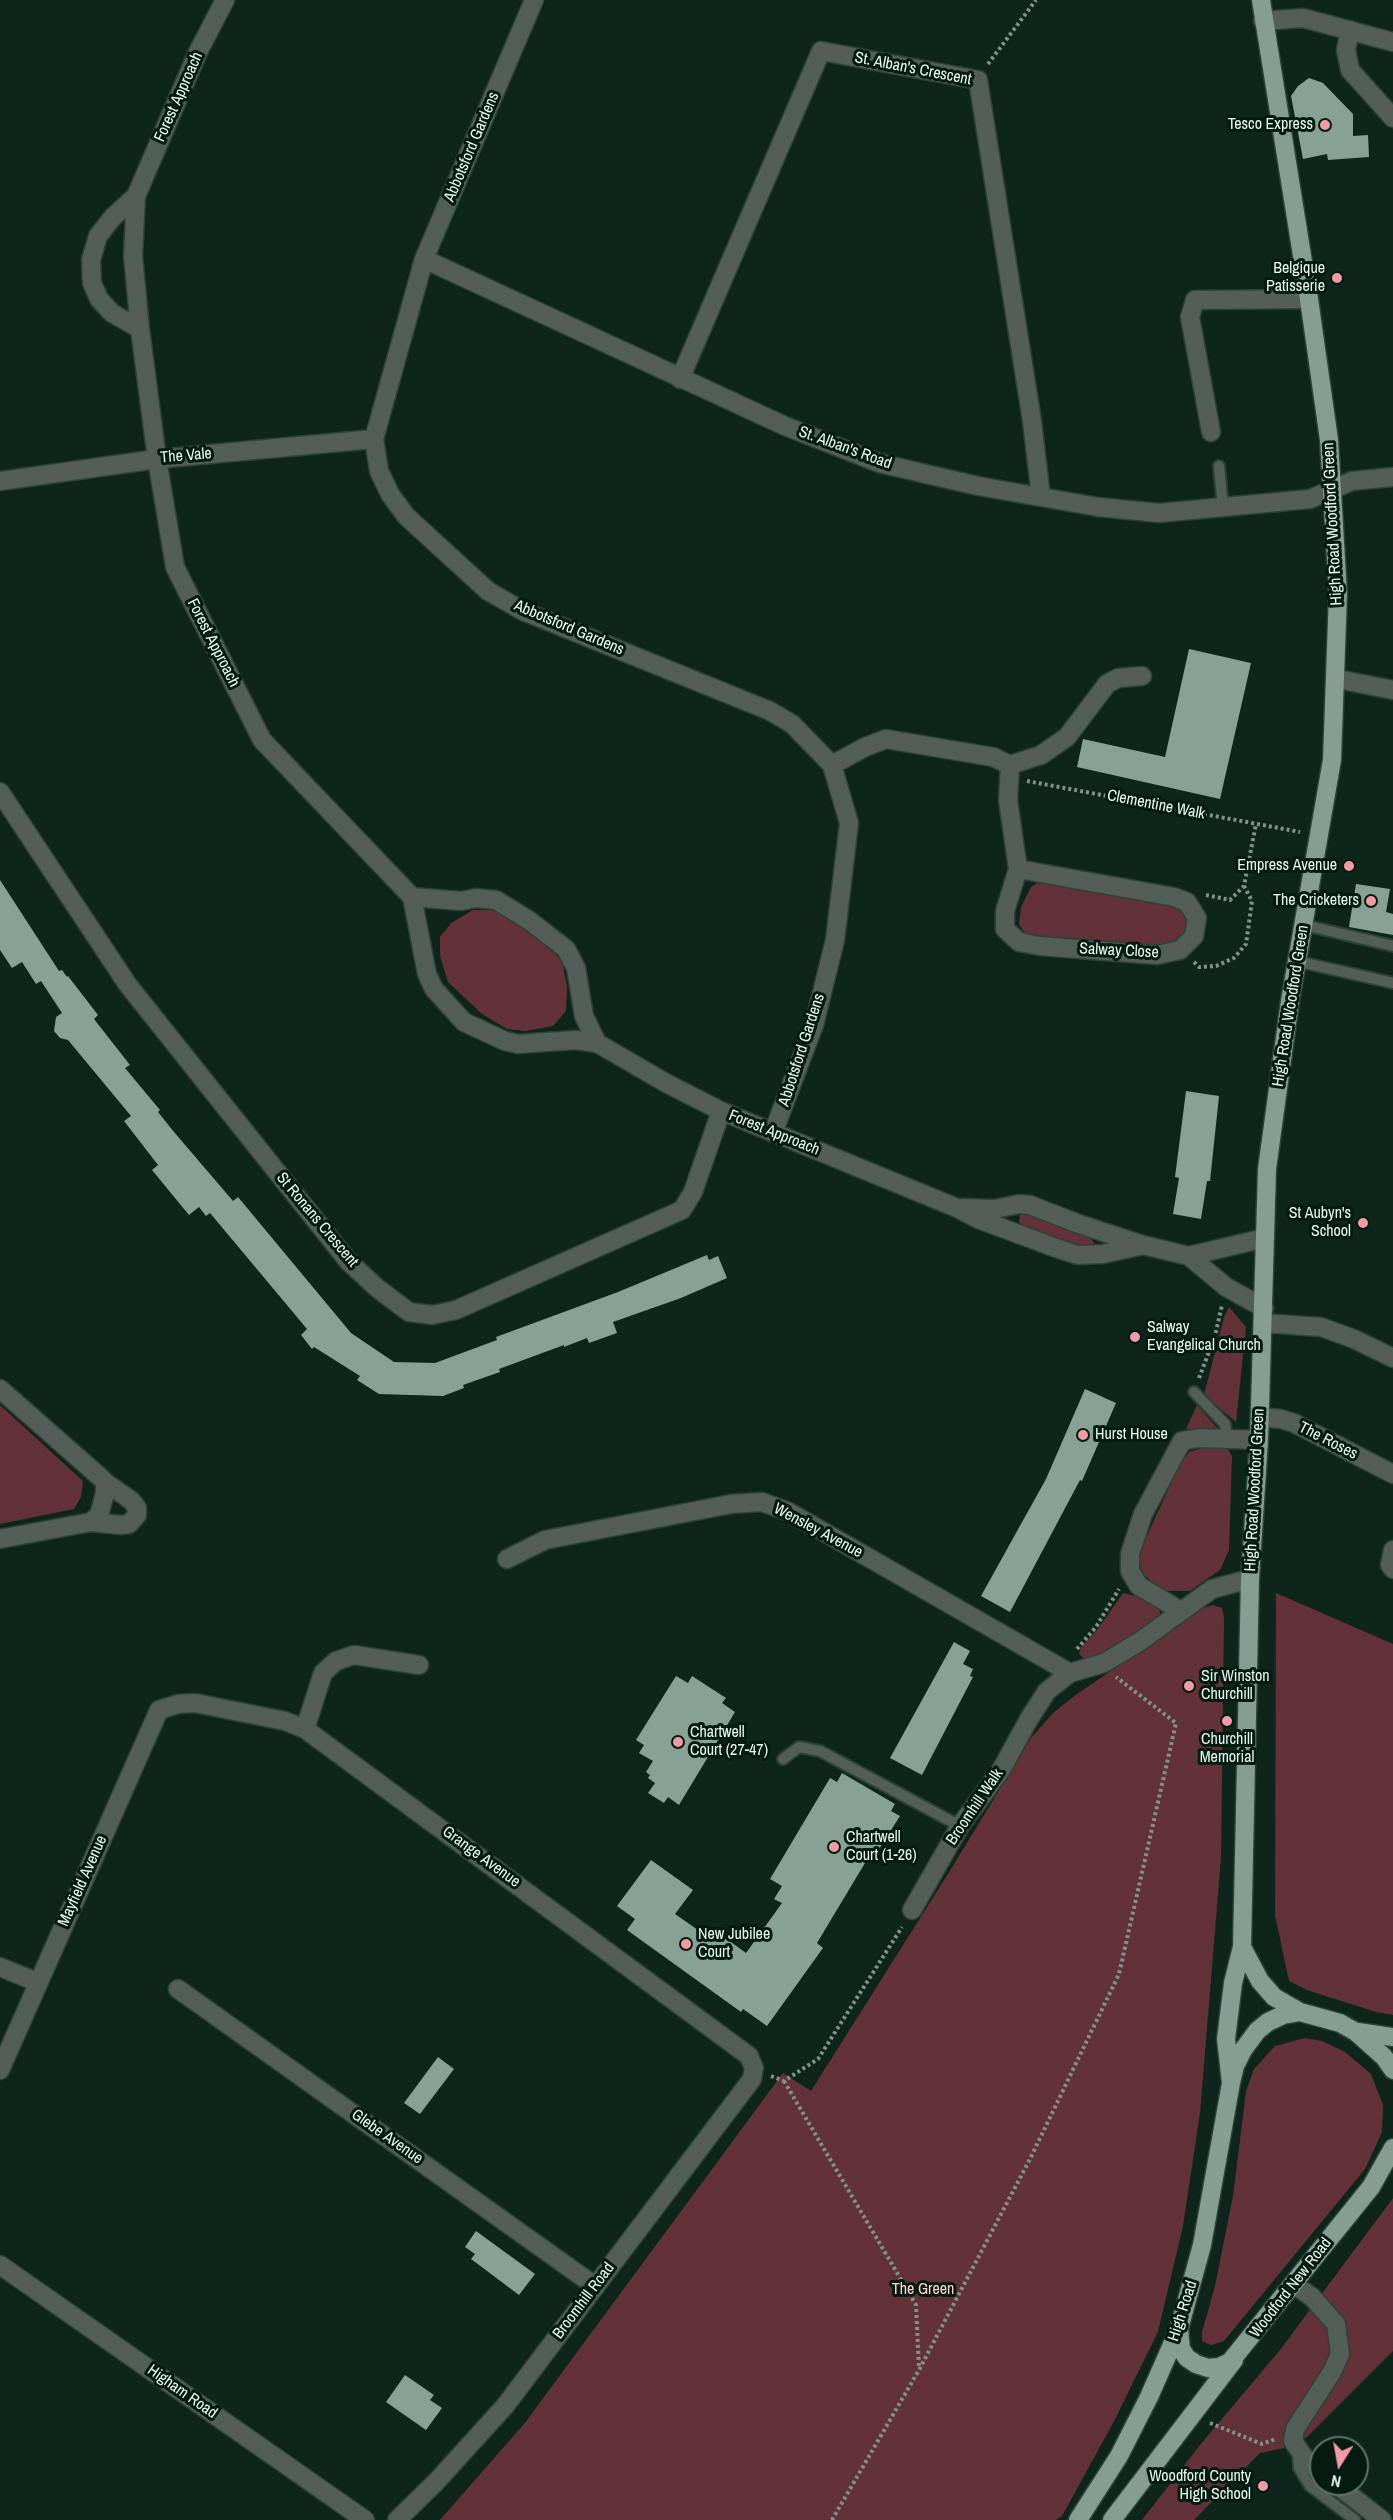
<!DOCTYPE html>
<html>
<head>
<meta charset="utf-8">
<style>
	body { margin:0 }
	#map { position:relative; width:1393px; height:2520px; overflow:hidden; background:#0d251a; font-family:"Archivo Narrow",sans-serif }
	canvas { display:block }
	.north { position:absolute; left:1309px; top:2436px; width:60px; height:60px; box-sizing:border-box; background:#041b11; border:2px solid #60736a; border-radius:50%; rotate:191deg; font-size:16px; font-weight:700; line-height:24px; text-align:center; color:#e9f7f0 }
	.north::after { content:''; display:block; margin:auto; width:21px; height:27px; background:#f49aa4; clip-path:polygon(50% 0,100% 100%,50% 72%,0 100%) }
</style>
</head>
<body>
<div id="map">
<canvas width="1393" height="2520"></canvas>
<div class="north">N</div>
</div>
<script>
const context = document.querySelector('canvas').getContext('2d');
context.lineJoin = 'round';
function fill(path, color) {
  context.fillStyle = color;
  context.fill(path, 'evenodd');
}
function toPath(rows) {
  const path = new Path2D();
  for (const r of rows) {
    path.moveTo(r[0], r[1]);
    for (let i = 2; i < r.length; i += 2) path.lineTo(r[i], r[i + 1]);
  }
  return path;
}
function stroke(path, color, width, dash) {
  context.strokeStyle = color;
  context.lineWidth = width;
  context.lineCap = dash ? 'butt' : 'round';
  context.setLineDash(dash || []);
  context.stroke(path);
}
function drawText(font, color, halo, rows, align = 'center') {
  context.font = font + ' "Archivo Narrow",sans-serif';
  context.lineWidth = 6;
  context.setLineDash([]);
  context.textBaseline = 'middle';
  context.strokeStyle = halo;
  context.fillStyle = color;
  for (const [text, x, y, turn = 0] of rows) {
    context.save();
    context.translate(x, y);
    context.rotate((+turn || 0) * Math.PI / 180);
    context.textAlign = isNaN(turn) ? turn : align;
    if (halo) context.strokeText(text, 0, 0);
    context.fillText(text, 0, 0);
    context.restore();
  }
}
fill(toPath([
	[1043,879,1124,894,1180,909,1187,915,1191,930,1187,943,1152,949,1025,934,1019,924,1021,907,1031,887],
	[473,910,497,910,543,941,562,961,567,986,566,1011,553,1026,526,1031,507,1029,482,1014,448,982,440,956,440,937,451,923],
	[1029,1213,1090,1237,1094,1243,1091,1249,1081,1248,1023,1227,1019,1222,1020,1215],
	[1229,1307,1246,1327,1236,1422,1204,1395,1224,1317],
	[0,1405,83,1481,81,1497,74,1509,0,1524],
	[1197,1405,1220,1431,1186,1429],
	[1210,1446,1226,1446,1232,1456,1229,1550,1220,1570,1190,1591,1167,1591,1154,1584,1142,1573,1138,1555,1179,1466,1189,1452],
	[1123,1593,1143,1598,1159,1607,1161,1618,1107,1655,1086,1660,1079,1654,1081,1647,1097,1630],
	[1276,1593,1393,1644,1393,2015,1376,2012,1307,1990,1289,1981,1275,1915],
	[1213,1605,1222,1608,1224,1618,1221,1858,1200,2113,1183,2226,1158,2332,1112,2425,1062,2516,1056,2520,440,2520,524,2424,783,2073,811,2091,951,1869,1031,1738,1053,1713,1077,1694,1192,1616,1200,1609],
	[1305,2038,1322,2041,1345,2052,1371,2074,1383,2105,1382,2132,1365,2169,1224,2341,1211,2345,1202,2341,1202,2332,1215,2286,1233,2196,1246,2091,1254,2069,1275,2046],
	[1393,2198,1393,2351,1307,2437,1284,2448,1260,2453,1194,2520,1142,2520,1200,2445,1280,2350]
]), '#623238');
fill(toPath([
	[1309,78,1323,83,1353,114,1353,136,1368,135,1369,157,1328,160,1327,154,1303,159,1291,96,1298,86],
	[1189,649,1251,663,1220,799,1077,767,1083,739,1165,757],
	[0,880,59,971,62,970,67,977,68,976,98,1015,94,1019,130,1065,125,1068,160,1110,158,1112,174,1132,233,1201,238,1197,351,1333,394,1362,435,1363,497,1340,496,1337,618,1292,707,1255,709,1260,718,1256,727,1278,681,1298,613,1322,617,1333,589,1343,587,1338,564,1347,564,1345,499,1369,500,1372,463,1385,464,1388,443,1396,379,1394,357,1380,360,1376,314,1347,312,1349,301,1335,307,1329,210,1213,206,1216,199,1207,189,1215,152,1170,158,1165,124,1121,131,1116,68,1040,60,1038,54,1031,56,1017,62,1013,41,981,36,984,22,962,12,968,0,950],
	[1356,884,1390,889,1386,912,1393,914,1393,935,1349,927],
	[1186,1091,1219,1096,1210,1181,1207,1181,1201,1219,1173,1214,1179,1178,1175,1177],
	[1085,1389,1116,1403,1082,1481,1080,1480,1010,1612,981,1596,1046,1479],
	[954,1642,970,1651,963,1664,973,1669,970,1676,973,1677,922,1775,890,1758],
	[676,1676,688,1683,692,1676,726,1698,722,1703,735,1712,679,1805,668,1797,664,1803,648,1793,655,1783,648,1778,650,1775,646,1772,653,1761,639,1753,644,1745,636,1740],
	[842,1773,895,1804,891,1811,900,1816,872,1860,868,1858,817,1943,823,1948,767,2026,743,2009,741,2012,627,1930,635,1919,617,1906,651,1860,693,1890,675,1914,708,1937,713,1929,746,1953,782,1903,774,1899,782,1886,770,1879,830,1778,837,1782],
	[438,2057,454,2069,420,2114,404,2103],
	[476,2231,535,2274,519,2295,471,2259,475,2254,465,2247],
	[405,2375,434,2395,430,2400,442,2408,426,2430,386,2402]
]), '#87a295');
const lane = toPath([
	[1219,466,1223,508],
	[1304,925,1393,946],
	[1296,961,1393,983],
	[1194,1392,1225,1424,1227,1439],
	[783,1759,799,1747,820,1751,960,1826],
	[1298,2452,1299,2468,1310,2486,1355,2520]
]);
const street = toPath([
	[225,0,198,52,136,196,133,256,140,329,157,459,175,567,262,740,412,897,427,974,434,989,464,1022,505,1041,518,1044,575,1040,597,1043,666,1083,721,1111,957,1208,978,1219,1056,1248,1078,1255,1103,1254,1143,1245],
	[534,0,424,259,374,439,379,471,390,494,406,516,488,591,523,611,770,711,792,724,832,765,849,823,835,940,814,1025,773,1133],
	[1263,21,1303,18,1393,42],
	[1350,30,1346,50,1350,70,1393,118],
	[136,196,113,217,98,236,91,260,92,283,99,299,112,313,140,329],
	[424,259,785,426,879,463,978,486,1098,507,1159,513,1310,499,1352,481,1393,477],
	[680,379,821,51,978,80,1032,421,1041,497],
	[1211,432,1190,317,1195,300,1309,299],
	[0,481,157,459,374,439],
	[1337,679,1393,690],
	[832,765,865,747,886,739,993,757,1010,765,1008,800,1018,869,1174,897,1187,902,1197,918,1194,936,1180,950,1157,955,1040,946,1019,942,1005,929,1005,911,1018,869],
	[1010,765,1041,755,1067,737,1107,684,1118,678,1142,676],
	[0,792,128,985,348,1261,377,1288,409,1312,432,1315,456,1310,682,1210,693,1192,721,1111],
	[412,897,461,901,476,898,496,900,530,921,566,949,576,968,584,1016,597,1043],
	[962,1208,995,1209,1019,1204,1030,1205,1079,1224,1143,1245,1189,1256,1265,1238],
	[1189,1256,1226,1287,1264,1308],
	[1263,1323,1321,1327,1354,1339,1393,1358],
	[0,1389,100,1477,105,1482,105,1493,99,1515,91,1522,0,1539],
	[1260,1417,1281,1419,1294,1423,1393,1474],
	[91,1522,121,1525,129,1524,137,1515,137,1508,132,1501,105,1482],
	[1393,1550,1390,1565,1393,1569],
	[507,1559,545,1540,731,1504,762,1502,789,1512,1070,1673],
	[1179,1612,1171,1605,1139,1586,1130,1571,1130,1554,1143,1514,1182,1441,1199,1438,1259,1440],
	[305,1729,323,1673,336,1661,354,1655,419,1665],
	[912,1910,960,1826,1001,1770,1029,1719,1047,1691,1070,1673,1104,1663,1142,1640,1212,1589,1250,1579],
	[0,1967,37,1982],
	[178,1989,595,2286],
	[0,2070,159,1710,178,1704,195,1703,285,1721,305,1729,749,2056,754,2068,752,2079,505,2406,436,2482,397,2520],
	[0,2265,365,2520],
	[1293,2284,1312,2297,1336,2324,1340,2354,1332,2372,1295,2429,1293,2441,1306,2460,1321,2472],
	[1336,2484,1382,2520]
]);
const primary = toPath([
	[1242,1947,1260,1981,1274,1997,1300,2012],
	[1358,2032,1393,2037],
	[1231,2083,1226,2039,1233,1983,1242,1947,1250,1579,1259,1440,1267,1169,1290,1001,1332,760,1338,593,1329,440,1309,299,1261,0],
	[1179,2329,1181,2349,1187,2358,1196,2364,1208,2368,1219,2367,1230,2362,1371,2187,1393,2148],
	[1078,2520,1119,2456,1149,2397,1179,2329,1202,2245,1231,2083,1235,2066,1243,2050,1257,2031,1268,2022,1283,2015,1300,2012,1340,2023,1356,2032,1384,2057,1393,2070],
	[1112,2520,1234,2360]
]);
stroke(lane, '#2c4238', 14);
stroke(street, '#2c4238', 21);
stroke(primary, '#2c4238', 21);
stroke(toPath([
	[988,64,1036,0],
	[1027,781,1300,832],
	[1206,895,1230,900,1244,886,1256,824],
	[1194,962,1199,967,1216,966,1234,958,1246,944,1252,901,1244,886],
	[1199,1378,1215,1336,1222,1305],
	[1077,1649,1096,1627,1119,1589],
	[771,2076,784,2081,818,2059,902,1927],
	[784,2081,916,2305,919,2369],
	[1210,2423,1262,2444,1276,2439],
	[832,2520,919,2370,1030,2159,1119,1974,1176,1723,1116,1677]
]), '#80938a', 4, [3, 3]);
stroke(lane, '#535e58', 10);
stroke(street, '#535e58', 18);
stroke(primary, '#869d91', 18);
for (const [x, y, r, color] of [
	[1325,125,6,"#f49aa4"],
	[1337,278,6,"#f49aa4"],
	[1349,866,6,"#f49aa4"],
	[1371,901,6,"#f49aa4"],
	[1363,1223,6,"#f49aa4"],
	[1135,1337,6,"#f49aa4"],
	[1083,1435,6,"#f49aa4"],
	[1189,1686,6,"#f49aa4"],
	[1227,1721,6,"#f49aa4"],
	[678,1742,6,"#f49aa4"],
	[834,1847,6,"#f49aa4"],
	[686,1944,6,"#f49aa4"],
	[1263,2486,6,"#f49aa4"]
]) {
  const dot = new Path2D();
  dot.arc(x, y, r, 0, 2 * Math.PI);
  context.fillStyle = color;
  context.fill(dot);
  stroke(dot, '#041b11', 2);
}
drawText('16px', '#e9f7f0', '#041b11', [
	["St. Alban's Crescent",913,69,11],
	["Forest Approach",179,97,-66],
	["Abbotsford Gardens",472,147,-67],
	["St. Alban's Road",845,448,20],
	["The Vale",186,456,-5],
	["High Road Woodford Green",1333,524,-93],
	["Abbotsford Gardens",569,628,23],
	["Forest Approach",213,643,63],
	["Clementine Walk",1156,805,11],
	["Salway Close",1119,951,3],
	["High Road Woodford Green",1291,1006,-81],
	["Abbotsford Gardens",802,1050,-72],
	["Forest Approach",774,1133,22],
	["St Ronans Crescent",317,1220,50],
	["The Roses",1328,1441,27],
	["High Road Woodford Green",1255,1490,-87],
	["Wensley Avenue",818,1531,28],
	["Broomhill Walk",975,1807,-56],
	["Grange Avenue",481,1857,36],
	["Mayfield Avenue",83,1881,-66],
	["Glebe Avenue",387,2137,35],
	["Woodford New Road",1291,2288,-52],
	["Broomhill Road",584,2301,-53],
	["High Road",1183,2311,-72],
	["Higham Road",182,2392,35]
]);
drawText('16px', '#e9f7f0', '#041b11', [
	["Tesco Express",1313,125],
	["Belgique",1325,269],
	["Patisserie",1325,287],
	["Empress Avenue",1337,866],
	["The Cricketers",1359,901],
	["St Aubyn's",1351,1214],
	["School",1351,1232],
	["Salway",1147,1328,"left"],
	["Evangelical Church",1147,1346,"left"],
	["Hurst House",1095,1435,"left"],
	["Sir Winston",1201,1677,"left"],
	["Churchill",1201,1695,"left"],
	["Chartwell",690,1733,"left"],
	["Court (27-47)",690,1751,"left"],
	["Churchill",1227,1740,"center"],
	["Memorial",1227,1758,"center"],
	["Chartwell",846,1838,"left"],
	["Court (1-26)",846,1856,"left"],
	["New Jubilee",698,1935,"left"],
	["Court",698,1953,"left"],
	["Woodford County",1251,2477],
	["High School",1251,2495]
], 'right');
drawText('16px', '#ffd4d7', '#041b11', [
	["The Green",923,2290]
]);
</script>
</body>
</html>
